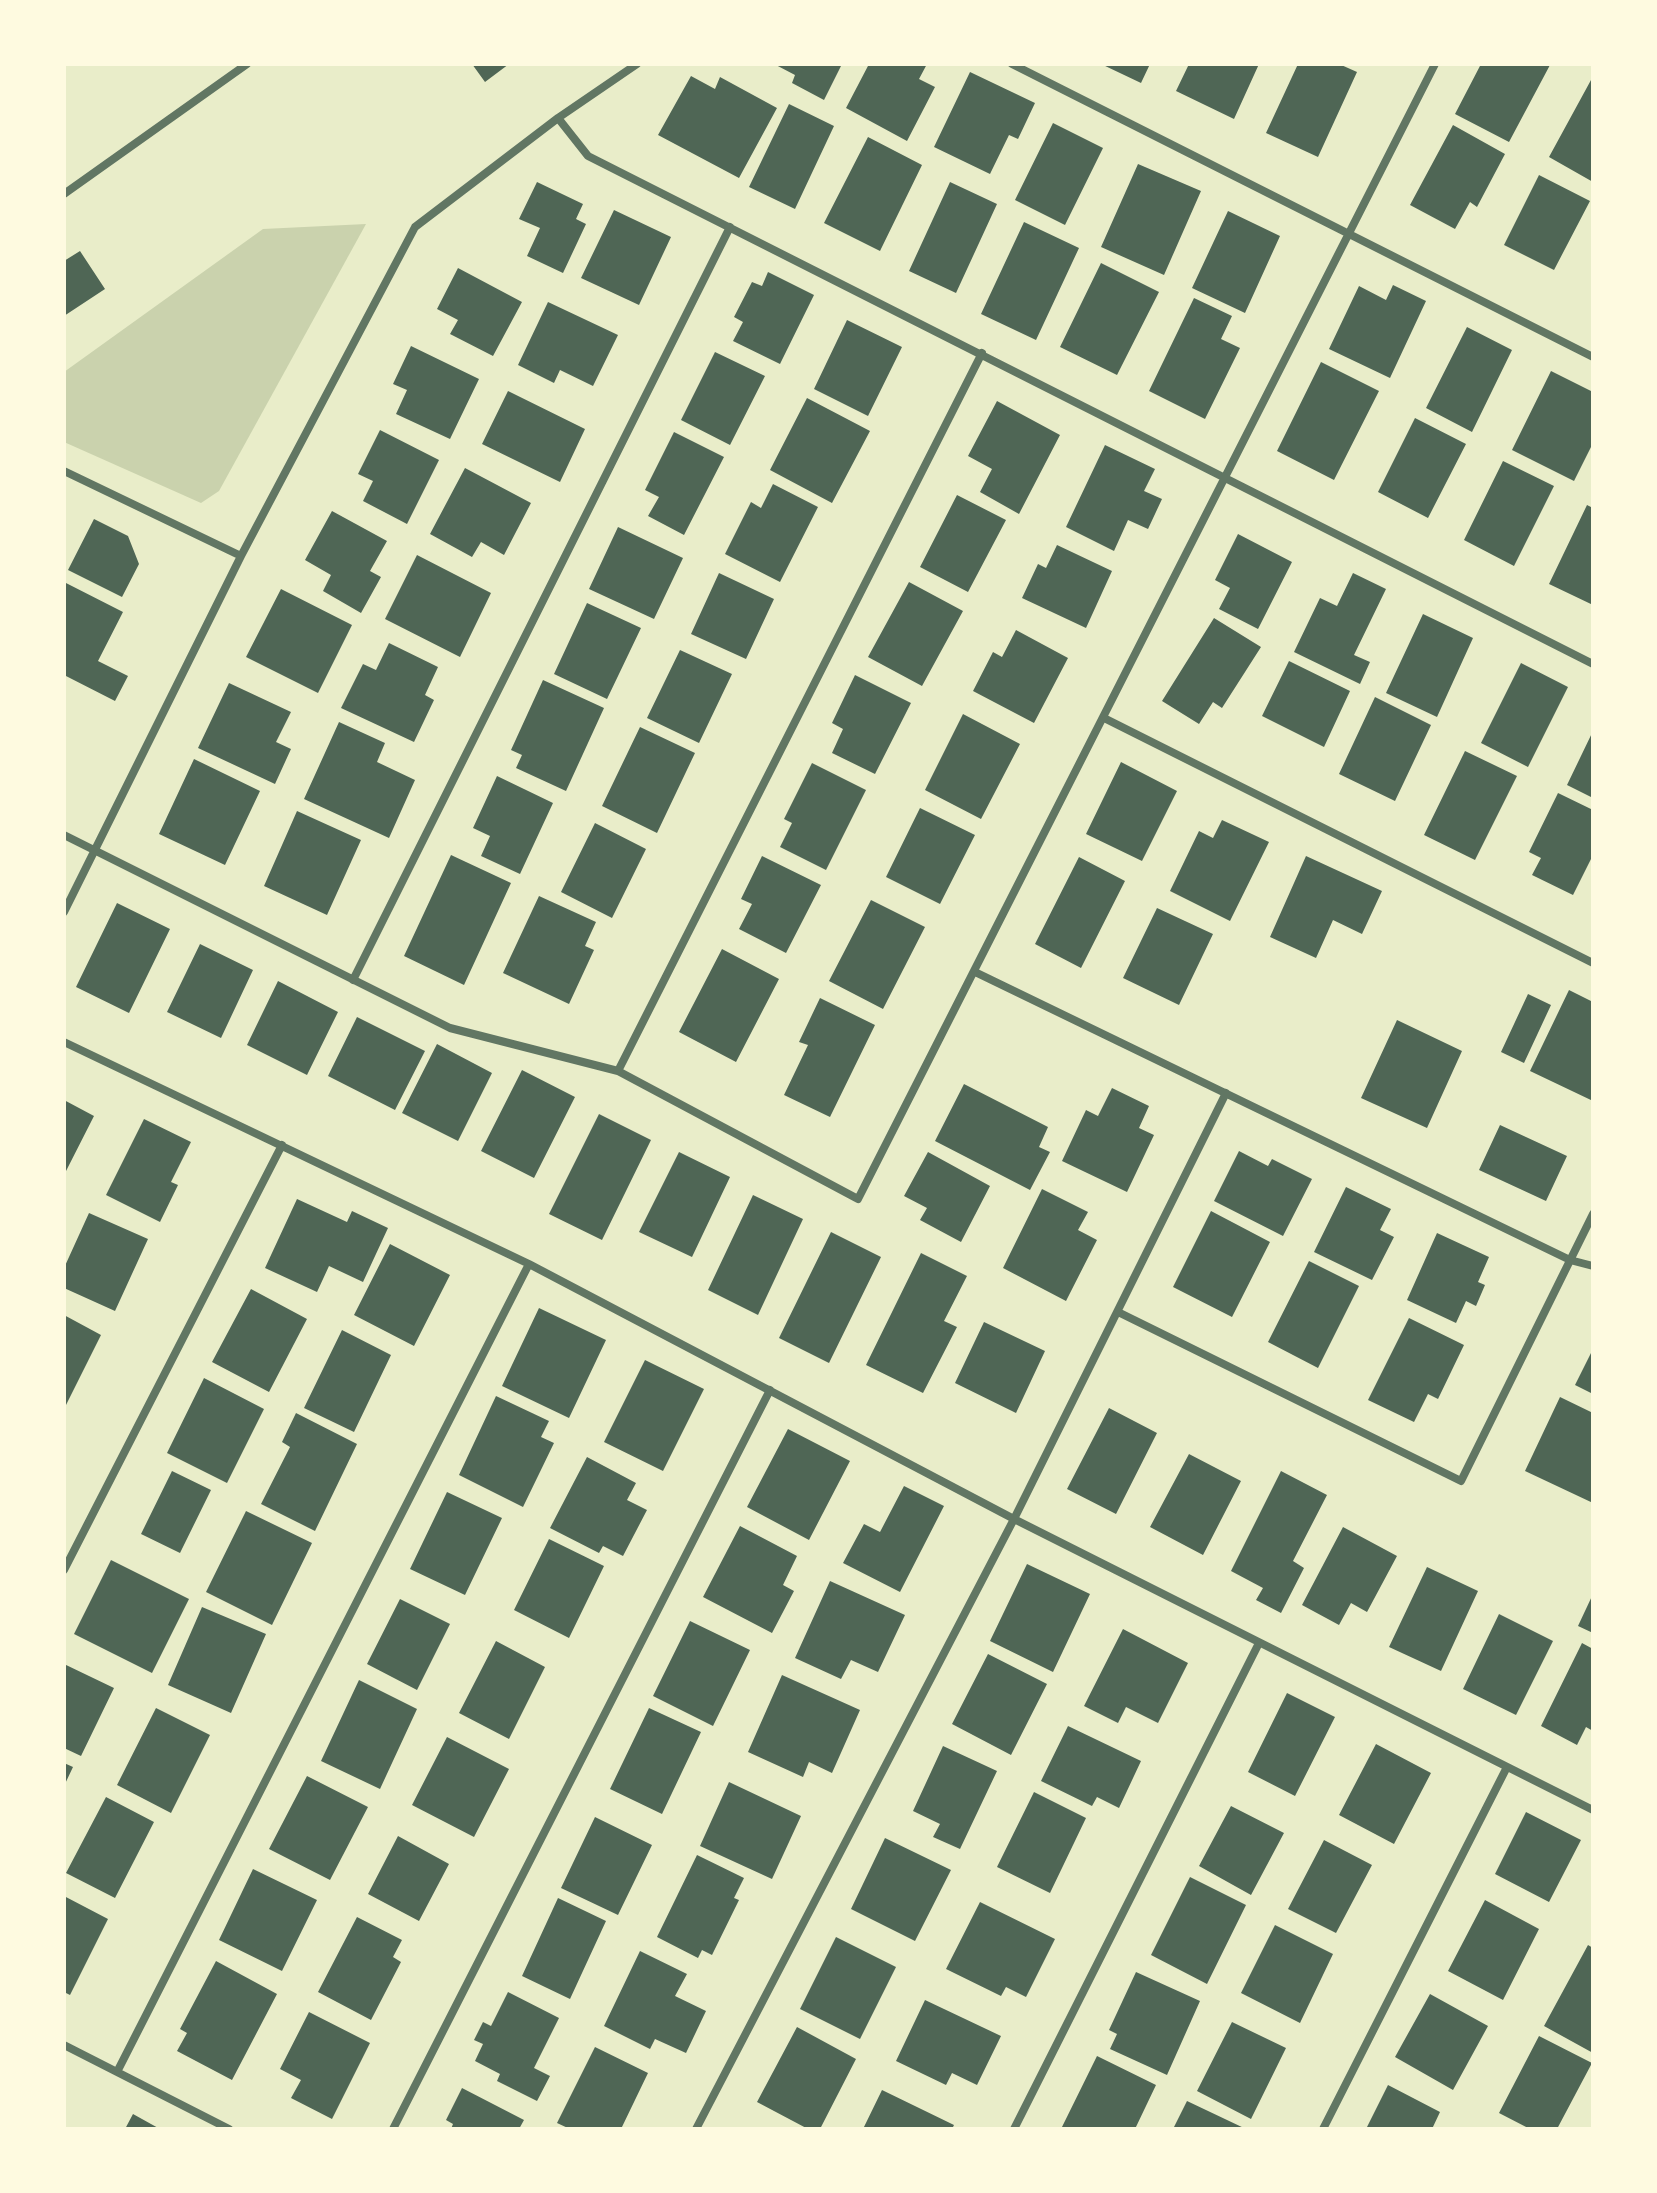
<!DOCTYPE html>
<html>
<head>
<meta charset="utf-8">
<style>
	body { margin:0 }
	#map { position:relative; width:1657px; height:2193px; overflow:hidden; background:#e9edc9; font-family:"Sofia Sans Condensed",sans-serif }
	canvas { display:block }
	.frame { position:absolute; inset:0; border:66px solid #fefae0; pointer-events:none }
</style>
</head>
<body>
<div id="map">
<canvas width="1657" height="2193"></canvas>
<div class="frame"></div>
</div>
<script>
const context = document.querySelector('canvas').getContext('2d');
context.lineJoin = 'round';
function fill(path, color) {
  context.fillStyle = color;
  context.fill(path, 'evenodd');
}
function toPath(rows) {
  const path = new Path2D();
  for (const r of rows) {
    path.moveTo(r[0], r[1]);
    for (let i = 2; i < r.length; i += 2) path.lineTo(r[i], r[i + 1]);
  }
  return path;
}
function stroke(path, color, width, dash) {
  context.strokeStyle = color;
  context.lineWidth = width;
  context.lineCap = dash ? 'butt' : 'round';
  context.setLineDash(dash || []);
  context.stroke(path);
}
fill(toPath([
	[366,224,219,491,201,503,64,442,64,372,263,229]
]), '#cad2ad');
fill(toPath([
	[472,64,509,64,485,82],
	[774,64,842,64,824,100,792,83,795,75],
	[869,64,927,64,919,79,935,87,907,141,846,108],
	[1101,64,1150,64,1141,83],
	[1189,64,1259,64,1234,119,1176,91],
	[1298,64,1339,64,1357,72,1318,157,1266,133],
	[1481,64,1550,65,1509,142,1455,114],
	[970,72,1035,103,1018,139,1009,135,990,174,934,147],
	[691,76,715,89,720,77,777,108,739,178,658,135],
	[1591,80,1593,81,1593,182,1549,157],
	[789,104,834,126,795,209,749,187],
	[1053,123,1103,148,1065,225,1015,200],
	[1453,125,1505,154,1477,207,1470,202,1455,229,1410,205],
	[868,137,922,165,880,251,824,223],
	[1138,164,1201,191,1164,275,1101,247],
	[1539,175,1590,201,1554,270,1504,245],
	[537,182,583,204,576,219,586,224,563,273,527,256,540,228,519,219],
	[950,182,997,204,956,293,909,271],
	[614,210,671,237,639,305,581,278],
	[1228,211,1280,236,1245,313,1192,288],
	[1024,222,1079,248,1036,340,981,314],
	[80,251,105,289,64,316,64,261],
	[1101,263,1159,292,1117,375,1060,347],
	[458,268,522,302,493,356,450,334,458,320,437,309],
	[768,272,814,295,780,364,733,341,743,322,734,317,752,282,762,286],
	[1393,285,1426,301,1390,378,1329,349,1359,286,1386,300],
	[1194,298,1232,316,1221,339,1240,348,1205,419,1149,391],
	[548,302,618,335,593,386,560,370,554,383,518,365],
	[847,320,902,347,868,416,814,389],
	[1467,327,1512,350,1472,432,1426,408],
	[411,346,479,379,450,439,396,414,407,390,393,384],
	[715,352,765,376,730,445,681,420],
	[1321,362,1379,391,1334,480,1277,451],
	[1551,371,1593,392,1593,443,1574,481,1512,450],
	[508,391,585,429,560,482,482,444],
	[807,398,870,431,832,503,770,470],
	[997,401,1060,435,1019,514,980,492,992,469,968,456],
	[1415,418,1466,444,1428,518,1378,492],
	[380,430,439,460,407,524,363,501,373,481,358,474],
	[674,432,724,457,684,535,648,516,659,497,645,490],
	[1105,445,1155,469,1144,491,1162,499,1148,529,1128,520,1114,551,1066,527],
	[1503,461,1554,486,1514,566,1464,540],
	[465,468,531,503,504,555,481,542,472,557,430,534],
	[773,484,818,507,780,582,725,554,751,502,761,508],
	[957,495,1006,520,968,592,920,567],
	[1587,505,1593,508,1593,605,1549,584],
	[332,511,387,541,370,571,381,577,361,613,323,591,331,575,305,560],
	[94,519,128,536,139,564,122,597,68,570],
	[618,527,683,558,654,619,589,589],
	[1238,534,1292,562,1258,629,1219,609,1230,588,1215,580],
	[1057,545,1112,571,1086,628,1022,598,1038,564,1046,568],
	[417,555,491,593,460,657,385,619],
	[719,573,774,599,746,659,691,634],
	[1353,573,1386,589,1354,655,1370,662,1360,684,1294,652,1320,598,1337,606],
	[64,582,123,612,98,661,128,676,115,701,64,675],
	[909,582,963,611,922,686,868,657],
	[281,589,352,625,318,693,246,657],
	[587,603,641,628,607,699,554,674],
	[1423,614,1473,638,1437,717,1386,693],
	[1214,618,1261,647,1222,708,1213,702,1199,724,1162,701],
	[1016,630,1068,658,1034,723,973,691,993,652,1002,657],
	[389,643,438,667,425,695,434,700,414,742,341,708,363,664,376,670],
	[680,650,732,674,699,743,647,718],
	[1289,661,1350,691,1324,747,1262,716],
	[1521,663,1568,687,1528,767,1481,743],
	[855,675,911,703,875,774,832,753,843,729,832,723],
	[543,680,604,708,566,791,516,768,522,755,511,750],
	[229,683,291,712,276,742,291,749,275,784,198,748],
	[1375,697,1431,725,1395,801,1339,774],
	[963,714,1020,744,981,819,925,790],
	[339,722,385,743,377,762,415,780,389,838,304,799],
	[640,727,695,753,657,833,602,806],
	[1593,731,1593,798,1567,785],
	[1465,751,1517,776,1475,860,1424,835],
	[194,759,260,791,225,865,159,834],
	[1121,762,1177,791,1142,861,1086,834],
	[812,763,866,790,826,870,780,847,792,823,784,819],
	[497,776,553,803,520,874,481,856,490,836,473,828],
	[1558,793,1593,810,1593,855,1573,895,1532,875,1541,858,1529,852],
	[920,808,975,835,940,904,886,877],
	[297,811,361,840,327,915,264,886],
	[1222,820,1269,842,1230,921,1170,891,1199,831,1213,838],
	[595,823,646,849,612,918,561,892],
	[451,855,511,883,464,985,404,956],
	[762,856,821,885,786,953,739,929,752,904,741,899],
	[1306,856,1382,891,1362,934,1333,920,1316,958,1270,937],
	[1079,857,1125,881,1081,968,1035,944],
	[539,896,596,922,585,946,594,950,569,1004,503,973],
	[871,900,925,927,883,1009,829,981],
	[117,903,170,929,129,1013,76,987],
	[1157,908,1213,934,1179,1005,1123,978],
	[200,944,253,970,221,1038,167,1012],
	[722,949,779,979,736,1062,679,1032],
	[278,981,338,1012,307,1075,247,1045],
	[1569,990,1593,1002,1593,1101,1530,1071],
	[1528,994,1551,1005,1524,1063,1501,1052],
	[820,998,875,1025,830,1117,784,1095,808,1045,799,1042],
	[357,1017,425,1051,395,1110,328,1076],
	[1397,1020,1462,1051,1427,1128,1361,1098],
	[437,1044,492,1073,458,1141,402,1113],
	[522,1070,575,1097,534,1178,481,1151],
	[964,1084,1048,1127,1039,1147,1050,1152,1030,1190,935,1141],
	[1112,1088,1149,1106,1139,1128,1154,1135,1127,1192,1062,1161,1086,1110,1098,1116],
	[64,1100,94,1116,64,1175],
	[599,1114,651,1140,602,1240,549,1214],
	[144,1119,191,1142,171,1182,178,1185,160,1222,106,1195],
	[1500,1125,1567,1156,1546,1201,1479,1170],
	[1239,1151,1268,1166,1272,1159,1312,1179,1283,1236,1214,1201],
	[679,1152,730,1177,692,1257,639,1232],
	[928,1152,990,1186,961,1242,920,1220,927,1208,904,1196],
	[1346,1187,1391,1209,1380,1230,1394,1237,1372,1280,1314,1252],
	[1042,1189,1088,1212,1078,1230,1097,1240,1066,1301,1003,1268],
	[753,1195,803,1219,758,1315,708,1290],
	[297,1199,347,1222,352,1211,388,1228,363,1282,329,1266,317,1292,265,1268],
	[1211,1211,1270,1242,1232,1317,1173,1287],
	[89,1213,148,1239,115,1311,64,1288,64,1268],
	[831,1232,881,1257,829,1363,779,1338],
	[1437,1233,1489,1257,1478,1282,1485,1285,1476,1306,1466,1301,1456,1323,1407,1300],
	[390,1244,450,1275,414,1346,354,1315],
	[921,1253,967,1276,944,1321,957,1327,923,1393,866,1365],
	[1309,1261,1359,1286,1318,1368,1268,1342],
	[251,1289,307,1319,269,1392,212,1362],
	[539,1308,606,1340,569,1418,502,1386],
	[64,1315,101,1335,66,1405,64,1403],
	[1409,1318,1464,1345,1438,1399,1428,1394,1414,1422,1368,1400],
	[984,1322,1045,1351,1016,1413,955,1383],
	[342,1330,391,1355,354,1432,304,1408],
	[1593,1349,1593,1394,1575,1385],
	[645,1360,704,1389,663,1471,604,1442],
	[204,1378,264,1409,227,1483,167,1453],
	[496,1396,549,1421,541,1437,554,1443,523,1507,459,1475],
	[1560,1397,1593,1413,1593,1503,1525,1471],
	[1109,1408,1157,1433,1116,1514,1067,1489],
	[296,1413,357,1444,315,1531,261,1504,290,1447,282,1442],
	[788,1429,850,1461,809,1540,747,1507],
	[1189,1454,1241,1481,1203,1555,1150,1527],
	[587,1457,636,1483,627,1500,647,1510,623,1556,603,1546,599,1553,550,1528],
	[172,1471,211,1490,180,1553,141,1534],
	[1281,1471,1327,1495,1293,1561,1304,1568,1281,1613,1256,1600,1263,1588,1231,1571],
	[904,1486,944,1506,900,1592,843,1563,864,1524,880,1532],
	[447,1492,502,1518,465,1595,410,1569],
	[246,1511,312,1543,272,1625,206,1592],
	[740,1526,797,1556,783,1585,794,1591,772,1633,703,1597],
	[1343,1527,1397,1556,1367,1612,1351,1603,1339,1625,1302,1605],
	[549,1539,604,1566,569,1638,514,1610],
	[111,1560,189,1599,152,1673,74,1634],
	[1027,1564,1090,1594,1053,1672,990,1641],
	[1427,1567,1478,1591,1441,1671,1389,1647],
	[830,1581,905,1615,878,1672,851,1660,841,1679,795,1658],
	[1593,1594,1593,1633,1578,1626],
	[400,1599,450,1624,417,1690,367,1664],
	[202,1607,266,1634,231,1713,168,1685],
	[1499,1614,1553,1641,1516,1715,1463,1689],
	[690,1621,750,1650,713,1726,653,1696],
	[1123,1629,1188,1663,1158,1723,1126,1707,1118,1723,1084,1706],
	[496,1641,545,1667,509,1739,459,1713],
	[1582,1643,1593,1649,1593,1731,1586,1727,1577,1745,1541,1726],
	[988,1654,1047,1684,1011,1755,952,1724],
	[64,1664,114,1688,81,1756,64,1748],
	[782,1675,860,1710,832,1773,809,1762,803,1777,748,1752],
	[359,1680,417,1709,380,1789,321,1761],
	[1287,1693,1335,1717,1295,1796,1248,1772],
	[156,1708,210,1735,171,1813,117,1785],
	[649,1708,701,1732,662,1814,610,1789],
	[1068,1726,1141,1761,1119,1808,1097,1797,1092,1806,1041,1781],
	[447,1737,509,1769,474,1837,412,1805],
	[1376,1744,1431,1773,1394,1844,1339,1815],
	[943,1746,997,1771,960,1849,933,1837,940,1824,913,1811],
	[64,1763,73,1767,64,1786],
	[307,1776,368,1807,330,1880,269,1849],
	[729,1782,801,1816,772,1879,700,1846],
	[1034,1792,1086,1818,1050,1893,997,1867],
	[106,1797,154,1822,115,1898,66,1873],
	[1231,1806,1284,1833,1251,1895,1199,1866],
	[1526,1812,1581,1840,1549,1902,1495,1874],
	[595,1817,652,1845,618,1915,561,1888],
	[398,1836,449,1864,419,1921,368,1894],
	[885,1838,951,1870,915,1941,851,1909],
	[1324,1840,1372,1865,1336,1933,1288,1909],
	[697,1855,744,1878,734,1898,739,1900,712,1955,702,1950,698,1958,657,1937],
	[253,1869,317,1900,282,1971,219,1940],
	[1190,1877,1246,1905,1207,1984,1151,1955],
	[64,1896,108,1919,70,1995,64,1992],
	[558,1898,606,1921,570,1999,522,1976],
	[1485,1900,1539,1929,1503,2000,1448,1971],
	[980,1902,1055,1939,1026,1997,1006,1987,1001,1996,946,1969],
	[357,1917,402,1940,393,1957,401,1962,371,2020,318,1992],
	[1275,1925,1333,1954,1300,2023,1241,1993],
	[836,1937,896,1967,860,2039,800,2009],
	[1588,1945,1593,1948,1593,2053,1544,2026],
	[640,1951,687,1974,675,1996,706,2011,686,2053,655,2039,650,2049,604,2026],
	[216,1961,277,1994,232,2080,177,2051,187,2033,180,2029],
	[1136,1972,1200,2001,1167,2075,1110,2049,1117,2034,1109,2030],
	[508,1992,559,2018,534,2068,550,2076,537,2101,497,2081,500,2074,475,2061,483,2044,474,2040,483,2022,491,2026],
	[1430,1994,1488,2026,1453,2090,1395,2057],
	[925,2000,1001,2036,977,2085,952,2073,946,2085,896,2061],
	[309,2012,370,2043,332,2119,291,2098,301,2080,280,2069],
	[1232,2022,1286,2048,1251,2119,1197,2091],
	[797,2027,856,2059,820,2129,808,2129,757,2102],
	[1539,2036,1592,2063,1557,2129,1530,2129,1499,2113],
	[595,2047,648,2073,621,2129,570,2129,557,2123],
	[1097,2056,1156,2085,1135,2129,1061,2129],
	[1388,2085,1440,2112,1432,2129,1366,2129],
	[462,2088,524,2120,519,2129,451,2129,453,2124,446,2120],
	[882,2090,954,2125,952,2129,863,2129],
	[1187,2101,1246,2129,1173,2129],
	[133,2114,160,2129,125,2129]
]), '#4f6655');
stroke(toPath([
	[1012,64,1593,357],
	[558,118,588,156,1593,664],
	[64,194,247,64],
	[64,471,241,556],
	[1104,718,1593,963],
	[64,835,450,1028,618,1071,858,1199,1435,64],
	[64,912,241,556,415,227,558,118,637,64],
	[975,972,1570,1260,1593,1266],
	[353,980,730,227],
	[64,1042,529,1264,1014,1519,1593,1810],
	[618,1071,982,353],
	[1118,1312,1461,1481,1593,1214],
	[64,1570,282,1145],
	[64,2045,229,2129],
	[117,2072,529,1264],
	[393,2129,770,1390],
	[696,2129,1014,1519,1226,1093],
	[1014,2129,1259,1643],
	[1323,2129,1507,1767]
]), '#617663', 8);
</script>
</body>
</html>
